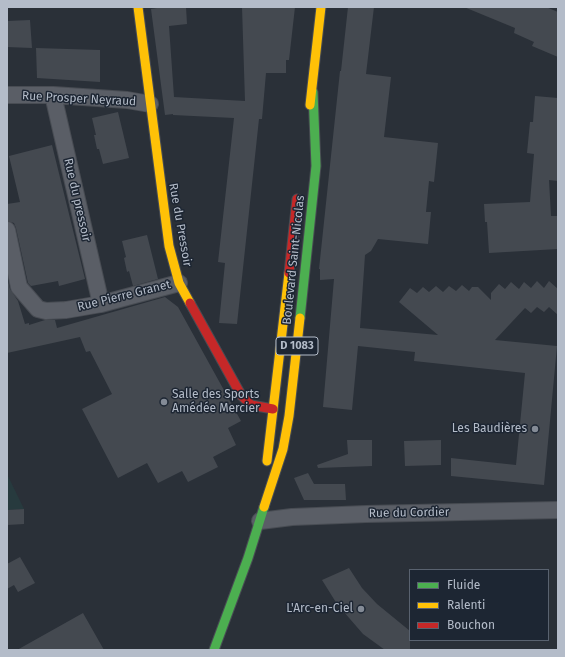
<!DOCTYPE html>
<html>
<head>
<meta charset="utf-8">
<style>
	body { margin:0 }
	#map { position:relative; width:565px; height:657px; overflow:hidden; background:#2a3038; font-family:"Fira Sans",sans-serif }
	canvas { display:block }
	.frame { position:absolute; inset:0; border:8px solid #b4bcc9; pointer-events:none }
	.legend { position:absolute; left:409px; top:569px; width:140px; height:72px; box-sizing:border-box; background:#1d2633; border:1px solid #59626f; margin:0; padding:5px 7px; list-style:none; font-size:12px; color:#b4bcc9 }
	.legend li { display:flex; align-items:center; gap:8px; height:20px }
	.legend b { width:20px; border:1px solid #59626f }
</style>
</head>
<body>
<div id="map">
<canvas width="565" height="657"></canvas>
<div class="frame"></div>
<ul class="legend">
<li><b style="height:5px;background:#4caf50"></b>Fluide</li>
<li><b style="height:5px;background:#ffc107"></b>Ralenti</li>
<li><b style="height:5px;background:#c62828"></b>Bouchon</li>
</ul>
</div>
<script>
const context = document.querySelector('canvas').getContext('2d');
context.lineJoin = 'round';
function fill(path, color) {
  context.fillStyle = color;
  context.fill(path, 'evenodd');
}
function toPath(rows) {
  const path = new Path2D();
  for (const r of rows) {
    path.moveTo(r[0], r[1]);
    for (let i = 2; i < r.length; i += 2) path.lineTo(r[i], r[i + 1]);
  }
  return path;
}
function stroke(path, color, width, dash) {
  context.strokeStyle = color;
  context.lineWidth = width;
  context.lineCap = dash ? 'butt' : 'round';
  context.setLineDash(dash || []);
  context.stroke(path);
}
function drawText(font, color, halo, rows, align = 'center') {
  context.font = font + ' "Fira Sans",sans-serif';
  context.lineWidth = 3;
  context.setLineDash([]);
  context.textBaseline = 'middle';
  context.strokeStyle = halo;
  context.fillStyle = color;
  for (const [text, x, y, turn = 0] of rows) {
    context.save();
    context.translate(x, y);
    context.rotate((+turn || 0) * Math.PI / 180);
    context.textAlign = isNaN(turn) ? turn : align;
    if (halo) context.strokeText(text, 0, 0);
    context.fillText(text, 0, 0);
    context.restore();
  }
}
fill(toPath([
	[7,474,24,509,7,510]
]), '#273a3e');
fill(toPath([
	[163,7,186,7,187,24,169,26,174,97,245,101,242,7,295,7,289,60,286,60,286,73,266,73,262,119,259,119,237,324,219,323,225,263,218,262,234,118,173,115,173,114,165,115,151,9],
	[348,7,374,7,366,74,391,77,384,137,438,143,434,182,429,181,426,212,431,212,428,244,378,239,371,251,365,255,360,328,438,335,399,302,410,288,417,293,423,287,429,292,436,286,443,292,449,286,456,291,462,285,469,291,472,287,478,287,491,300,491,293,499,284,505,289,511,282,519,289,524,282,531,288,537,281,544,288,549,281,558,289,558,315,549,307,544,312,537,307,531,313,525,308,495,340,557,346,544,485,451,476,451,458,516,465,525,373,414,361,415,352,358,346,352,410,323,407,334,279,320,280,320,269,319,269,340,71,341,71],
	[464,7,546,7,558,12,558,57,532,46,534,42,514,33,515,28],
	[30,20,32,48,7,47,7,21],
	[36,48,100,50,100,82,37,78],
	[535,96,558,98,558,181,549,180,551,216,558,216,558,249,489,253,487,222,485,222,484,204,530,202,534,154,527,153,530,122,533,122],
	[118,112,129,158,103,164,99,149,97,149,94,135,96,135,92,118],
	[52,145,85,279,59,286,58,281,31,286,28,283,16,228,14,223,7,221,7,204,20,202,9,156],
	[147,235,158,279,133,286,129,271,127,272,124,258,126,257,122,241],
	[7,276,10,289,18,301,25,324,29,323,29,325,45,320,55,320,57,328,165,297,178,307,241,421,228,428,236,445,213,457,218,467,188,482,182,471,158,483,147,463,118,478,82,409,112,394,90,351,86,352,80,337,7,353],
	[347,440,372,440,372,466,318,468,317,465,348,454],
	[441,440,441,465,405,466,404,441],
	[308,473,314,484,345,484,346,500,304,500,294,478],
	[24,509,24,524,7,525,7,510],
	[20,557,35,583,18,592,14,585,7,589,7,564],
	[349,568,362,588,377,604,410,631,410,650,385,650,363,634,337,604,322,580],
	[83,613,104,650,17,650]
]), '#444950');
const street = toPath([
	[7,95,53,95,127,100,150,104],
	[53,95,101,304],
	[7,230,19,287,38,309,46,311,66,310,101,304,179,283],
	[260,521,292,517,366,514,558,510]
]);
const fast = toPath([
	[300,318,316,166,313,92],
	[214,650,248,558,264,507]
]);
const slow = toPath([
	[138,7,169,246,179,283,190,303],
	[310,105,321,7],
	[267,461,289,273],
	[264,507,283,449,289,416,300,318]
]);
const jam = toPath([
	[289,273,297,199],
	[190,303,241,395,251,405,273,409]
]);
stroke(street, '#484c53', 18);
stroke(fast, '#484c53', 11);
stroke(slow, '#484c53', 11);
stroke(jam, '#484c53', 11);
stroke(street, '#5a5e66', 16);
stroke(fast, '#4caf50', 9);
stroke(slow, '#ffc107', 9);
stroke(jam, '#c62828', 9);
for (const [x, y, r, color] of [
	[164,402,4,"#848b96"],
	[535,429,4,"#848b96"],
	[361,609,4,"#848b96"]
]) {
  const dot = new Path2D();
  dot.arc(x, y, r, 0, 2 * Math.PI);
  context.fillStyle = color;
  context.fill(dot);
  stroke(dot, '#1d2633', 1.5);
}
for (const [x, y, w] of [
	[297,346,42]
]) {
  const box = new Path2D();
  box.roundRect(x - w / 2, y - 9, w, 18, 3);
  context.fillStyle = '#1d2633';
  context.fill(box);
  stroke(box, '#b4bcc9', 1);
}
drawText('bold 11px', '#b4bcc9', null, [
	["D 1083",297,346]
]);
drawText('12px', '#b4bcc9', '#1d2633', [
	["Rue Prosper Neyraud",79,99,3],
	["Rue du pressoir",77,200,77],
	["Rue du Pressoir",180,225,80],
	["Boulevard Saint-Nicolas",294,260,-84],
	["Rue Pierre Granet",124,296,-14],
	["Rue du Cordier",409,513,-1]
]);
drawText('12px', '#b4bcc9', '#1d2633', [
	["Salle des Sports",172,395,"left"],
	["Amédée Mercier",172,409,"left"],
	["Les Baudières",527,429],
	["L'Arc-en-Ciel",353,609]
], 'right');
</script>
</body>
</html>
